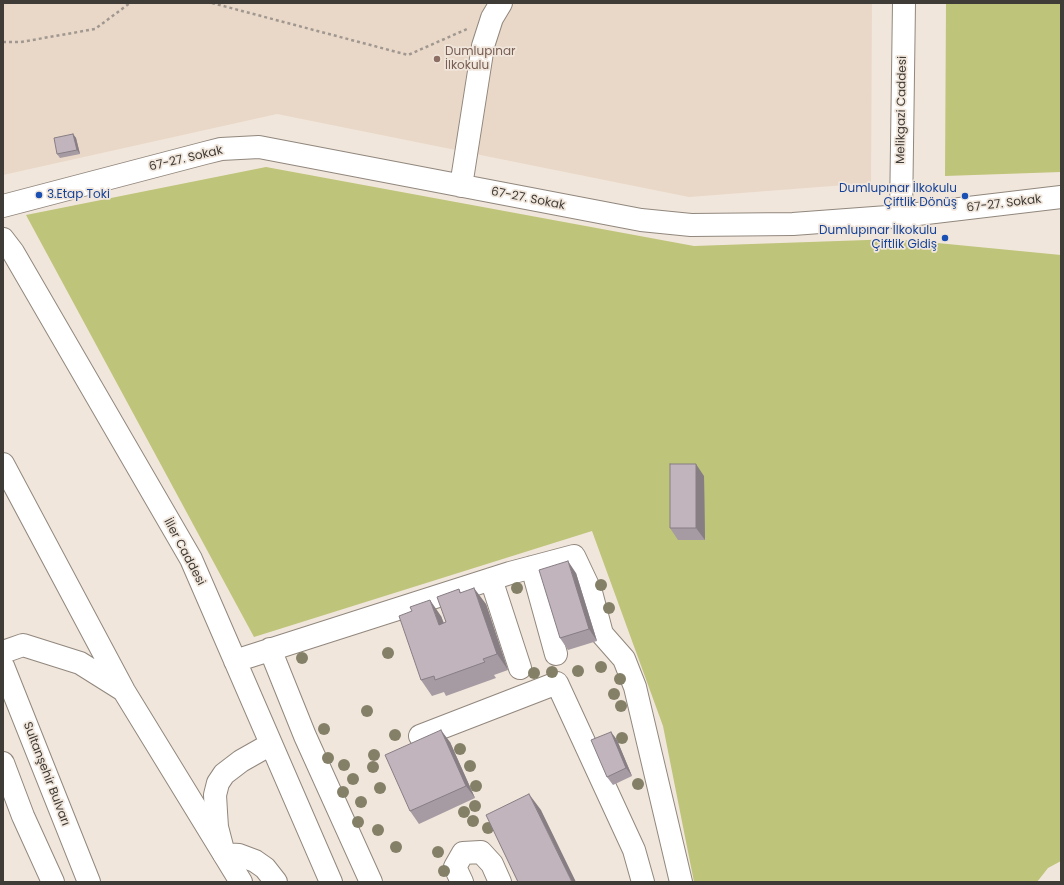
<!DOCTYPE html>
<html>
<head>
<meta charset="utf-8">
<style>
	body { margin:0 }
	#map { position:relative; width:1064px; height:885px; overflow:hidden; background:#f1e6db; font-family:Poppins,sans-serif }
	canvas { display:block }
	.frame { position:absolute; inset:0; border:4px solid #3f3b36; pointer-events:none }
</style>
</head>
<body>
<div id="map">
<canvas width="1064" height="885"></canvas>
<div class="frame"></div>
</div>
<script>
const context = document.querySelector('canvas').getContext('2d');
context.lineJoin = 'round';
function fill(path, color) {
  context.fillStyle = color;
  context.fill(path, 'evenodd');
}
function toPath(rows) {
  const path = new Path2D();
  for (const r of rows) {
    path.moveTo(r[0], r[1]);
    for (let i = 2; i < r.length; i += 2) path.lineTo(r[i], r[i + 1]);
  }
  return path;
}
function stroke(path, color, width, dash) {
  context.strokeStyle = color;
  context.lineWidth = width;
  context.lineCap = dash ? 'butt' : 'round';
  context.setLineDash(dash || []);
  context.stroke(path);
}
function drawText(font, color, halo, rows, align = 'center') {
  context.font = font + ' Poppins,sans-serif';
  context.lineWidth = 3.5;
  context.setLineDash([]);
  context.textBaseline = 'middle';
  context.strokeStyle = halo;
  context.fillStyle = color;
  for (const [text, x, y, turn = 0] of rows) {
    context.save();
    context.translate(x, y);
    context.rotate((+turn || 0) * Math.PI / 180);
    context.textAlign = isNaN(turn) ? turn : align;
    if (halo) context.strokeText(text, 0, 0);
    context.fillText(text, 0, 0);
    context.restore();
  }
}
fill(toPath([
	[3,3,872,3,871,183,689,197,277,114,3,175]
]), '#e9d8c8');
fill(toPath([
	[946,3,1061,3,1061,172,945,176],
	[266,167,694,246,896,239,1061,255,1061,861,1048,868,1037,882,694,882,663,726,592,531,254,637,26,215]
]), '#bec47a');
const minor = toPath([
	[461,186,483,46,492,18,501,3],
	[3,206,205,153,221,149,259,147,641,220,691,225,793,224,901,216,1061,197],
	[901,216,904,3],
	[3,239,13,252,191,559,331,882],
	[532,567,556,654],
	[491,579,520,668],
	[270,649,305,736,371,882],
	[235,661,510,573,574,556,591,592,602,634,624,659,635,687,681,882],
	[420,736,557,683,634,850,643,882],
	[271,744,241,761,224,774,218,783,215,795,216,812,217,827,224,854,239,855,255,861,265,868,276,882],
	[462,882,455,867,463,853,481,852,492,864,500,882]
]);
const highway = toPath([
	[3,464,124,691,241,882],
	[3,652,23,645,80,663,123,690],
	[3,666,89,882],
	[3,763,23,816,53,882]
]);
stroke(minor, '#91877d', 24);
stroke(highway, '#91877d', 24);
stroke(toPath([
	[212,3,408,55,467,29],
	[3,42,21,42,95,29,130,3]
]), '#a09890', 2.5, [3, 3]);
stroke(minor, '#fff', 22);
stroke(highway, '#fff', 22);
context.fillStyle = '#848068';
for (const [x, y] of [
	[601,585],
	[517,588],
	[609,608],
	[388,653],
	[302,658],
	[601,667],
	[578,671],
	[552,672],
	[534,673],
	[620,679],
	[614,694],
	[621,706],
	[367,711],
	[324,729],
	[395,735],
	[622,738],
	[460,749],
	[374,755],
	[328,758],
	[344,765],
	[470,766],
	[373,767],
	[353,779],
	[638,784],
	[476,786],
	[380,788],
	[343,792],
	[361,802],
	[475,806],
	[464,812],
	[473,821],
	[358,822],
	[488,828],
	[378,830],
	[396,847],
	[438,852],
	[444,871]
]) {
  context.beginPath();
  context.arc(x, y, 6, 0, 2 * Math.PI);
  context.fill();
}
fill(toPath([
	[73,134,76,138,80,154,60,158,57,154],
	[704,476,705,540,678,540,670,528],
	[576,573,597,641,568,650,560,638],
	[459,589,461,593,486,604,508,670,494,675,496,678,446,696,444,692,432,696,421,680,441,616,444,623,446,622],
	[611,732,617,740,632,776,613,785,607,777],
	[450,742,475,798,419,824,410,811]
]), '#a69ba3');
fill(toPath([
	[73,134,76,138,80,154,77,150],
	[696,464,704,476,705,540,696,528],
	[568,561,576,573,597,641,589,629],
	[474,588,486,604,508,670,497,654],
	[430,600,441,616,450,641,439,625],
	[441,730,450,742,475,798,466,786],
	[611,732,617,740,632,776,626,768],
	[529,794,541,810,576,882,572,882]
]), '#877e84');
const building = toPath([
	[73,134,77,150,57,154,54,138,73,134],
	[670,464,696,464,696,528,670,528,670,464],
	[568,561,589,629,560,638,539,570,568,561],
	[474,588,497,654,483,659,485,662,435,680,434,676,421,680,399,616,412,611,410,607,430,600,439,625,446,622,437,597,459,589,460,593,474,588],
	[441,730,466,786,410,811,385,755,441,730],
	[611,732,626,768,607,777,591,740,611,732],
	[529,794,572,882,518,882,486,815,529,794]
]);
fill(building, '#c1b4bd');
stroke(building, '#877e84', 1);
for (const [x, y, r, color] of [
	[437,59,4,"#8d6e63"],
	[39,195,4,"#1a4fb4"],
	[965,196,4,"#1a4fb4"],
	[945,238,4,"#1a4fb4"]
]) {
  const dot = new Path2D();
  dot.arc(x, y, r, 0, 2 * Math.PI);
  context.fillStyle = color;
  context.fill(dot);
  stroke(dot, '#f1e6db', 1.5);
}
drawText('12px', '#785e54', '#f1e6db', [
	["Dumlupınar",445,52],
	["İlkokulu",445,66]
], 'left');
drawText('12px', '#3f3b36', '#f1e6db', [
	["Melikgazi Caddesi",902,110,-89],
	["67-27. Sokak",186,159,-13],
	["67-27. Sokak",528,199,11],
	["67-27. Sokak",1004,204,-7],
	["İller Caddesi",184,552,62],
	["Sultanşehir Bulvarı",46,774,69]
]);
drawText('12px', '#164399', '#f1e6db', [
	["Dumlupınar İlkokulu",957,189],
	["Çiftlik Dönüş",957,203],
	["3.Etap Toki",47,195,"left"],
	["Dumlupınar İlkokulu",937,231],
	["Çiftlik Gidiş",937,245]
], 'right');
</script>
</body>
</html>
